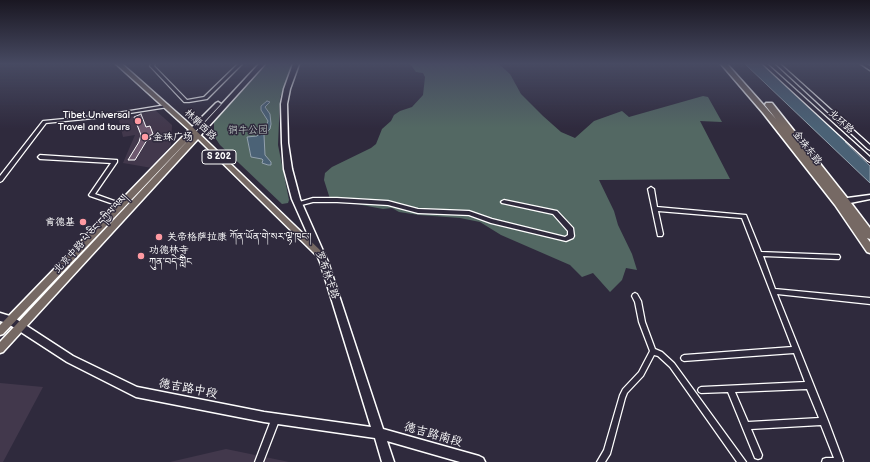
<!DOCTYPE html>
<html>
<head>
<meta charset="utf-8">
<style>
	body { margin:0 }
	canvas { display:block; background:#2f2a3d }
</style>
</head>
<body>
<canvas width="870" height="462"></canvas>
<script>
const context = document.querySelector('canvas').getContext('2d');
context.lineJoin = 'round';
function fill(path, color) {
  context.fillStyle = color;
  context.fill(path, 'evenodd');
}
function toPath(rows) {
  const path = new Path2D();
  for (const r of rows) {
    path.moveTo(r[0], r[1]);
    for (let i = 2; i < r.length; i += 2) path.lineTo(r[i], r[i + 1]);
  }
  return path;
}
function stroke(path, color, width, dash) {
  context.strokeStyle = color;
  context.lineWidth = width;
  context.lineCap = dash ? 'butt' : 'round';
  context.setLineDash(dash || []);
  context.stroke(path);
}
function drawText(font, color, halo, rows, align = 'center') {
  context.font = font + ' "Balsamiq Sans","LXGW WenKai TC","Noto Serif Tibetan",sans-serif';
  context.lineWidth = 3;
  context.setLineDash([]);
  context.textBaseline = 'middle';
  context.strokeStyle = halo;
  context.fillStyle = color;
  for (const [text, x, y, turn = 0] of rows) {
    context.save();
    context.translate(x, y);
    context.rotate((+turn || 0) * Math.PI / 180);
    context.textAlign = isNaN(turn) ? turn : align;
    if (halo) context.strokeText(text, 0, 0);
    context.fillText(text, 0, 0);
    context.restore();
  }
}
fill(toPath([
	[155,110,172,125,171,145,152,168,123,163,135,135,123,137,119,120],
	[0,383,43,387,3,462,0,462],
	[226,449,289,462,170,462]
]), '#42384c');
fill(toPath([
	[267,64,292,64,280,98,278,145,289,200,288,203,282,204,220,145,214,136,214,122],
	[410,64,499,64,510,74,521,94,543,116,561,132,575,138,594,121,622,111,629,117,703,96,708,97,722,122,700,121,730,179,599,180,614,211,618,225,632,254,637,270,626,268,622,280,610,292,593,273,582,277,570,265,501,235,480,222,460,218,419,215,399,212,392,208,383,209,346,202,331,202,324,180,325,173,332,167,371,148,376,144,382,129,391,121,394,115,400,111,412,107,423,95,425,77,423,73,416,72]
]), '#536863');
const water = toPath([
	[745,64,764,64,846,141,845,142,870,166,870,183,745,64],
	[267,101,270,102,265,107,270,114,271,124,270,129,264,135,265,155,271,162,271,165,268,165,262,163,263,160,262,159,251,157,247,137,257,136,265,129,268,121,261,110,261,106,267,101]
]);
fill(water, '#4b6276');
stroke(water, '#93a1ad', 1);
const building = toPath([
	[141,114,146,127,150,126,153,134,149,136,151,139,147,140,135,160,128,160,139,142,141,135,134,117,141,114]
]);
fill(building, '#6d586e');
stroke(building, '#fff', 1);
const minor = toPath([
	[151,64,155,64,154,66,187,100,204,97,238,64,242,64,207,99,189,102,184,102,151,67,150,66,151,64],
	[763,64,767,64,870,157,870,162,868,161,763,64],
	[776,64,780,64,870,145,870,150,868,149,776,64],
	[166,105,168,105,168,107,105,117,46,123,2,181,0,182,0,176,43,121,105,115,166,105],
	[40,155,117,160,117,162,95,194,123,204,124,205,123,206,119,206,90,196,89,195,111,163,40,159,38,157,40,155],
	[651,187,654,189,657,207,746,215,761,252,839,255,840,257,839,259,837,259,763,256,775,289,870,298,870,304,777,294,828,421,843,461,842,462,822,462,823,459,826,458,834,458,821,425,751,429,762,455,761,458,758,459,755,458,728,392,701,393,699,392,698,390,699,388,701,387,805,382,794,353,684,361,682,360,681,358,682,356,684,355,792,347,742,218,658,211,663,234,662,236,658,236,648,189,651,187],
	[807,389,819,418,748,422,735,392,807,389],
	[313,198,337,198,388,201,418,209,469,211,492,219,565,237,568,235,568,231,553,214,502,203,501,202,502,201,504,200,557,211,573,228,574,236,573,238,566,241,491,223,469,215,418,213,388,205,337,202,313,202,298,206,295,204,296,203,313,198],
	[635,293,637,294,641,301,645,322,655,349,662,352,674,363,746,462,737,462,670,367,658,356,654,355,643,376,627,393,625,398,610,454,605,462,597,462,604,450,620,395,623,389,639,372,650,351,639,322,635,302,632,296,633,294,635,293],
	[276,414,279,415,280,418,263,462,255,462,273,415,276,414]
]);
const tertiary = toPath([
	[861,64,867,64,870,66,870,70,861,64],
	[870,195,870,199,840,205,837,202,840,199,870,195]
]);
const secondary = toPath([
	[259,64,265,64,199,137,195,137,195,133,259,64],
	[293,64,299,64,290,89,287,104,288,143,292,169,300,199,328,262,383,429,479,456,483,458,485,462,460,462,387,441,394,462,382,462,375,438,264,422,136,397,67,362,7,323,0,321,0,313,13,317,73,356,137,387,264,412,371,427,320,262,292,199,284,169,282,143,281,104,284,89,293,64],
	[218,102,221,104,220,105,194,133,190,133,190,129,216,103,218,102]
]);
const primary = toPath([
	[116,64,122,64,185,120,322,252,321,254,315,254,198,139,3,352,0,353,0,342,193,135,3,334,0,335,0,325,189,130,116,64]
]);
const trunk = toPath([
	[721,64,727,64,776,119,765,105,766,103,772,103,848,199,870,228,870,239,867,238,870,242,870,253,867,252,835,205,763,113,721,64]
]);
stroke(minor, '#fff', 2.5);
stroke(tertiary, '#fff', 3);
stroke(secondary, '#fff', 3);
stroke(primary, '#fff', 3);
stroke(trunk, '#fff', 3);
fill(minor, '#2f2a3d');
fill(tertiary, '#2f2a3d');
fill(secondary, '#2f2a3d');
fill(primary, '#766964');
fill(trunk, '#766964');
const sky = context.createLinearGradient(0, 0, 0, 128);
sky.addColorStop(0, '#1a1722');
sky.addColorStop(0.5, '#474a62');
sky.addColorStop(1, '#474a6200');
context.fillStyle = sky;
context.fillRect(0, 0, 870, 128);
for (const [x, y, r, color] of [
	[138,121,4,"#ff9aa2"],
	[145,137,4,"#ff9aa2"],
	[83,222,4,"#ff9aa2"],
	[159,237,4,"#ff9aa2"],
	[141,256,4,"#ff9aa2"]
]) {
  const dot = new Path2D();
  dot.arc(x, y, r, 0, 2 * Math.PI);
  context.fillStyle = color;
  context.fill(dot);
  stroke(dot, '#2f2a3d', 1.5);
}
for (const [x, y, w] of [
	[219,157,34]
]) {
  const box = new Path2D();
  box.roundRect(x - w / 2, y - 7, w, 14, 3);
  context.fillStyle = '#2f2a3d';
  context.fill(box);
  stroke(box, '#fff', 1);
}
drawText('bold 9px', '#fff', null, [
	["S 202",219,157]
]);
drawText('10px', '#fff', '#2f2a3d', [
	["Tibet Universal",130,115,"right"],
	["Travel and tours",130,127,"right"],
	["金珠广场",153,137],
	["肯德基",75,222,"right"],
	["关帝格萨拉康 ཀོན་ཡོན་གེ་སར་ལྷ་ཁང་།",167,237],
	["功德林寺",149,250],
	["ཀུན་བདེ་གླིང",149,262]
], 'left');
drawText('10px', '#fff', '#2f2a3d', [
	["北环路",841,122,42],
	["林廓西路",200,125,44],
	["金珠东路",807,148,52],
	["北京中路 པེ་ཅིང་དཀྱིལ་ལམ།",91,234,-47],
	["罗布林卡路",327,275,70]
]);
drawText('10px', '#b2bbb9', '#2f2a3d', [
	["铜牛公园",248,130]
]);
drawText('12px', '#fff', '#2f2a3d', [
	["德吉路中段",188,389,11],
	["德吉路南段",433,435,16]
]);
</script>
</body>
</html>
